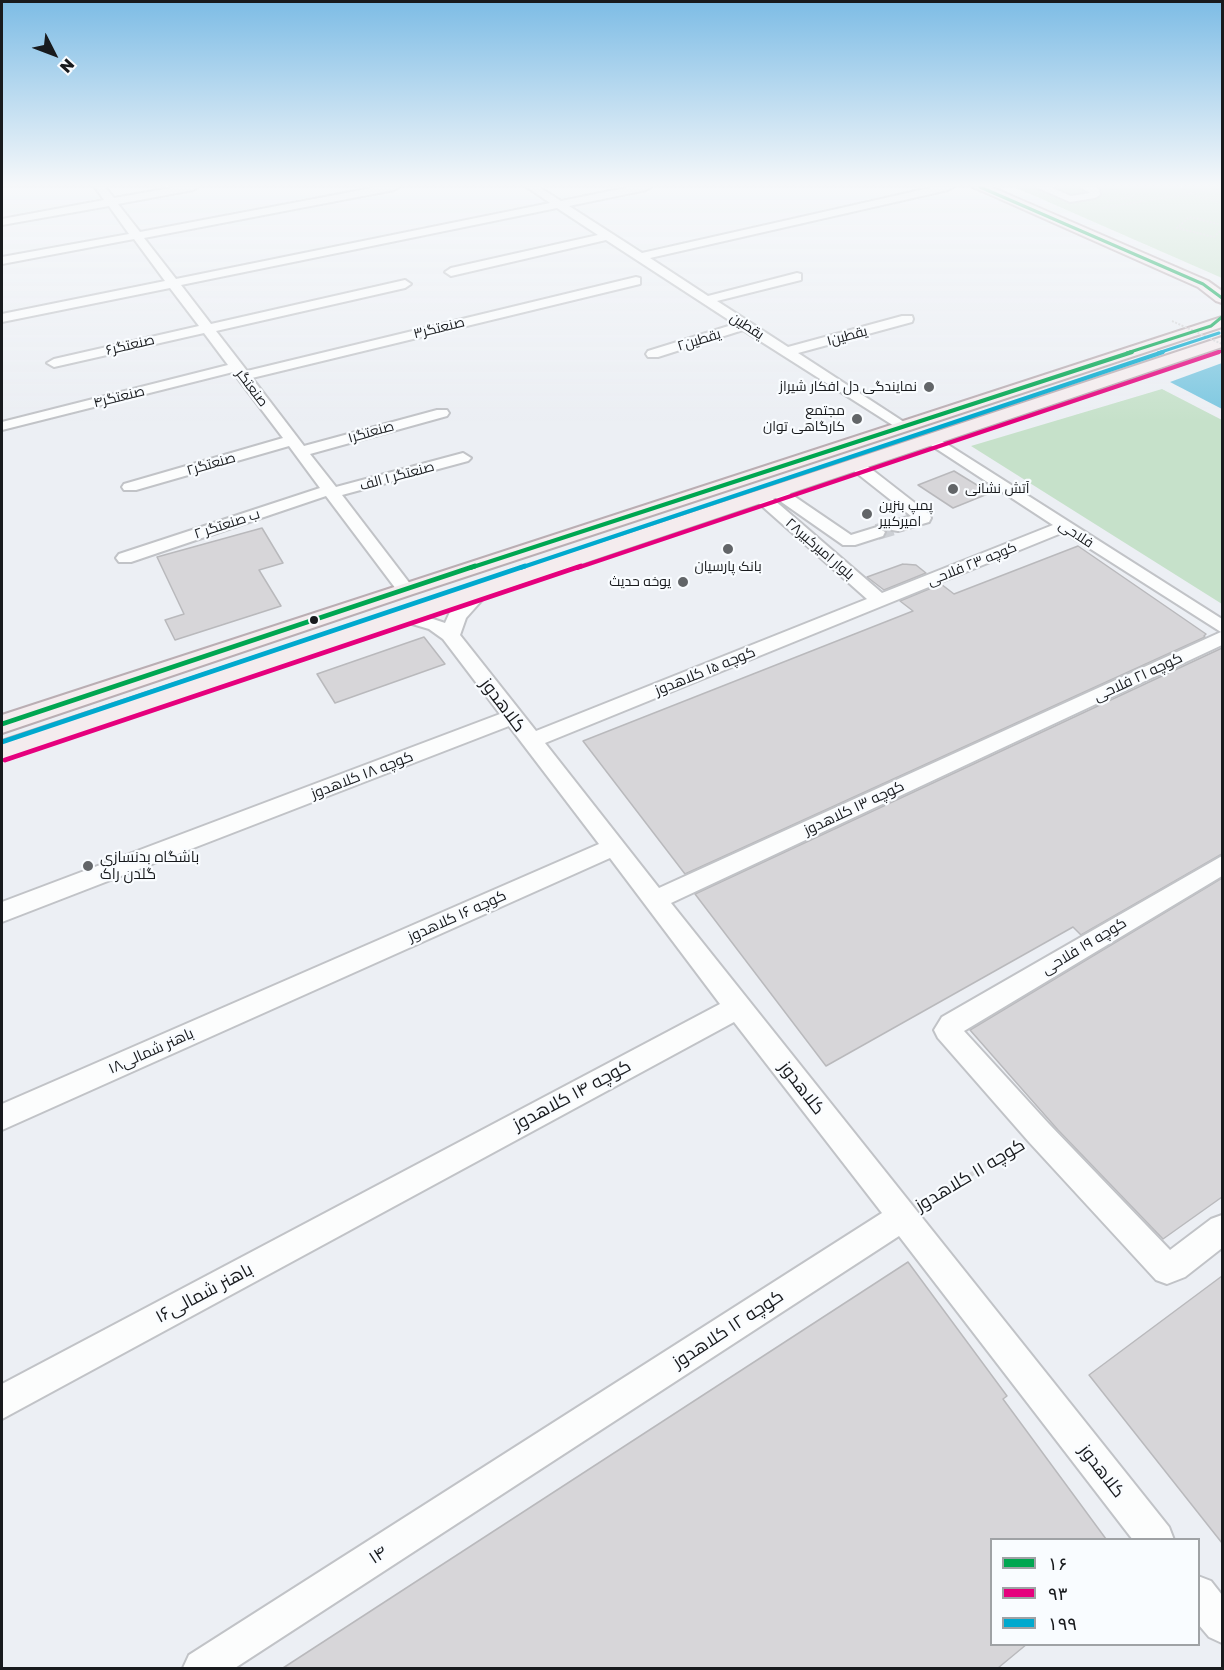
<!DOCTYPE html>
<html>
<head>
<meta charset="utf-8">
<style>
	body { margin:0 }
	#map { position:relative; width:1224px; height:1670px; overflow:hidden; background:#eceff4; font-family:"Golos Text",sans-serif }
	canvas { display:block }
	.frame { position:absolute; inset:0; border:3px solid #181a1d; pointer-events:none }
	.legend { position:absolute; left:990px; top:1538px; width:210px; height:108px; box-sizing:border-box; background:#f9fcff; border:2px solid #9fa2a5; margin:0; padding:8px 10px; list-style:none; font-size:18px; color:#181a1d }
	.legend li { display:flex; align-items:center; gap:12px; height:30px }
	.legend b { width:30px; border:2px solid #9fa2a5 }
	.north { position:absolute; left:24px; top:24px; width:60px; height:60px; -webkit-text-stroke:4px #f9fcff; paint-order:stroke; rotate:132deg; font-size:16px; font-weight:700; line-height:24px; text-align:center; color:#181a1d }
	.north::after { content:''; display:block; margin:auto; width:21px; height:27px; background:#181a1d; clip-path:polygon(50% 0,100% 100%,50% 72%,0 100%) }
</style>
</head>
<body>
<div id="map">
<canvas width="1224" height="1670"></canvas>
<div class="frame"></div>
<ul class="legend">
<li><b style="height:8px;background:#00a651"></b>۱۶</li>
<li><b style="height:8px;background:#e5007d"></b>۹۳</li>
<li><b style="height:8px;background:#00a9ce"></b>۱۹۹</li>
</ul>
<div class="north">N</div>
</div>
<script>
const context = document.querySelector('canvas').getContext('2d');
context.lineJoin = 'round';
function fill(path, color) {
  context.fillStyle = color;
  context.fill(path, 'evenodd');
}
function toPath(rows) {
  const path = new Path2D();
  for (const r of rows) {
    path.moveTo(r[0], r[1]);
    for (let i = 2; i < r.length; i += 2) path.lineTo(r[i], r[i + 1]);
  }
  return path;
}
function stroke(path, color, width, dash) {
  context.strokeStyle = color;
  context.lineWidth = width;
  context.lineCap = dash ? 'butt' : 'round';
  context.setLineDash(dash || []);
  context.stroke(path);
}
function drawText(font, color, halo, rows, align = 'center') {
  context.font = font + ' "Golos Text",Cairo,sans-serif';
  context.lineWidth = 4.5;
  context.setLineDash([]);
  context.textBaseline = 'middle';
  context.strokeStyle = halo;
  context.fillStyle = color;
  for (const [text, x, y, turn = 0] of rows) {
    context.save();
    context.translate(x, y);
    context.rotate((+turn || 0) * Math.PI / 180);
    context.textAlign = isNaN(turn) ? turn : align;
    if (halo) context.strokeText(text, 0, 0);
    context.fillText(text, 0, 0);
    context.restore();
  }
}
fill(toPath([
	[1014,187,1222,187,1222,278],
	[1162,389,1222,420,1222,604,971,446]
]), '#c6e1ca');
fill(toPath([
	[1222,363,1222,409,1170,382]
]), '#7cc7e0');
const building = toPath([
	[954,471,990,493,953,508,918,485,954,471],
	[262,528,283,563,259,570,281,606,175,640,165,620,184,614,157,557,262,528],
	[1078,546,1206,634,1204,636,1205,637,685,874,583,741,913,611,900,601,941,584,954,594,1078,546],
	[903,564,916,565,926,573,884,590,867,577,903,564],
	[424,637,445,664,335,703,317,674,424,637],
	[1222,648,1222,854,1081,935,1073,927,826,1066,695,894,1222,648],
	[1222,878,1222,1197,1163,1239,1058,1130,970,1030,1222,878],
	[908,1262,1007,1396,1003,1399,1106,1539,992,1539,992,1644,1027,1644,998,1668,283,1668,908,1262],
	[1222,1276,1222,1543,1089,1375,1222,1276]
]);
fill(building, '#d7d6d9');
stroke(building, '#b9b9bc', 1.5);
stroke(toPath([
	[877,532,898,526]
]), '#cccfd4', 16, [16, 8]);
const minor = toPath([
	[95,187,105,187,114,198,176,187,198,187,193,190,118,204,140,232,377,187,399,187,394,190,144,238,176,279,550,203,527,187,539,187,561,201,630,187,651,187,646,190,569,206,642,253,934,187,953,187,948,190,650,258,708,296,797,273,801,274,801,280,717,301,788,347,902,316,912,316,913,319,912,322,798,353,907,424,909,427,907,430,902,431,743,330,658,357,648,357,646,354,648,351,735,324,606,240,451,276,445,272,451,268,598,235,557,208,181,285,211,324,405,280,411,284,405,288,216,331,247,371,636,277,640,278,640,284,252,378,304,446,437,410,447,410,449,413,447,416,310,454,336,487,463,453,471,458,468,461,342,495,414,589,411,593,405,594,399,593,326,496,131,562,119,562,116,558,119,554,320,488,289,446,136,490,124,490,122,487,124,484,283,438,233,372,2,430,2,422,228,365,204,333,54,367,47,363,54,359,199,326,170,288,2,322,2,314,165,281,134,239,2,264,2,257,129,234,109,206,2,225,2,219,104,200,95,187],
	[1036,187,1050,187,1071,196,1090,193,1080,187,1094,187,1099,189,1100,195,1095,198,1070,202,1036,187],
	[931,434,1222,619,1222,645,671,903,1169,1527,1174,1540,1133,1540,899,1236,235,1668,183,1668,189,1655,882,1213,734,1022,2,1419,2,1384,720,1004,610,858,2,1130,2,1104,599,844,509,726,2,922,2,902,500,714,443,639,429,629,399,620,397,616,399,612,406,610,445,623,450,612,475,587,487,587,490,591,466,618,460,635,536,731,867,599,754,499,752,496,754,493,766,493,882,593,1053,525,926,442,923,439,926,436,931,434],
	[1064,532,1221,632,659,888,545,743,1064,532],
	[855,459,861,461,929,514,931,518,929,522,898,531,892,530,890,526,892,522,911,516,849,467,847,464,849,461,855,459],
	[776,486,782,488,851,535,877,527,885,532,883,536,855,545,843,545,770,494,768,491,770,488,776,486],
	[1222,856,1222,876,964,1031,1049,1124,1170,1250,1211,1219,1222,1215,1222,1248,1185,1277,1167,1284,1156,1280,1029,1142,938,1038,934,1030,942,1017,1222,856],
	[1198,1576,1211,1581,1222,1595,1222,1643,1209,1637,1198,1624,1198,1576]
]);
const major = toPath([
	[973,187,991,187,1208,281,1222,291,1222,303,1216,301,1198,287,973,187],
	[1222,317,1222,327,413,594,2,733,2,715,1222,317],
	[1222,337,1222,347,2,760,2,741,1222,337]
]);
stroke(minor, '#c1c3c7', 4);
stroke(major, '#baaeb3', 4);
stroke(toPath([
	[1181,187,1189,193,1222,203],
	[1107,201,1134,197,1110,188],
	[1102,208,1222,188],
	[1222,225,1190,217,1177,228,1214,237,1222,229]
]), '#d5d6d8', 2, [2, 1.5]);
stroke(toPath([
	[924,1203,1018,1146]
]), '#d5d6d8', 4.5, [5, 4]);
fill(minor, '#fcfdfd');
fill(major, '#f4ecee');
stroke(toPath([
	[1172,321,1222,344]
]), '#d5d6d8', 2, [2, 1.5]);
stroke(toPath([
	[980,187,1203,284,1222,298],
	[1127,353,1211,326,1222,317]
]), '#00a651', 3);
stroke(toPath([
	[470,568,1132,352]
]), '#00a651', 4);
stroke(toPath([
	[2,724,475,566]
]), '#00a651', 5);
stroke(toPath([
	[1215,353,1222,351]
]), '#e5007d', 3);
stroke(toPath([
	[577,568,1219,352]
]), '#e5007d', 4);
stroke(toPath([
	[5,760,581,566]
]), '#e5007d', 5);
stroke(toPath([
	[1158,353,1219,333]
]), '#00a9ce', 3);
stroke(toPath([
	[520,568,1163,352]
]), '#00a9ce', 4);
stroke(toPath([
	[2,742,525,566]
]), '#00a9ce', 5);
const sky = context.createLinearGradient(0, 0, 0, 421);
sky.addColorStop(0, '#7dbce5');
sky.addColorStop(0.44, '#f6f8fa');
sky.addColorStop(1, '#f6f8fa00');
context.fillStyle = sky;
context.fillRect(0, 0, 1224, 421);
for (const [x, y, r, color] of [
	[929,387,6,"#626568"],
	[857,419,6,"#626568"],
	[953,489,6,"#626568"],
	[867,514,6,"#626568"],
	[728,549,6,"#626568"],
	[683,582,6,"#626568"],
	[314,620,5,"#181a1d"],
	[88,866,6,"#626568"]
]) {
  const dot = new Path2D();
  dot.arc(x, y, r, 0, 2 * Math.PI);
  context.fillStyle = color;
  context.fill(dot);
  stroke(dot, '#f9fcff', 2);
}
drawText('14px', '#181a1d', '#f9fcff', [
	["یقطین",747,326,33],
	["صنعتگر۳",439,328,-14],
	["یقطین۱",847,336,-15],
	["یقطین۲",699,340,-17],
	["صنعتگر۶",130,345,-13],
	["صنعتگر",252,388,53],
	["صنعتگر۴",119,397,-14],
	["صنعتگر۱",371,432,-16],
	["صنعتگر۲",211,464,-16],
	["صنعتگر ۱ الف",397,476,-15],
	["۲ ب صنعتگر",227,524,-18],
	["فلاحی",1076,534,33],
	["۲۸بلوار امیرکبیر",820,549,41],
	["کوچه ۲۳ فلاحی",972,564,-22]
]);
drawText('14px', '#181a1d', '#f9fcff', [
	["نمایندگی دل افکار شیراز",917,387],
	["مجتمع",845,411],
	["کارگاهی توان",845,427],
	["آتش نشانی",965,489,"left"],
	["پمپ بنزین",879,506,"left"],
	["امیرکبیر",879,522,"left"],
	["بانک پارسیان",728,567,"center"],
	["یوخه حدیث",671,582]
], 'right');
drawText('15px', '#181a1d', '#f9fcff', [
	["کوچه ۱۵ کلاهدوز",705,671,-22],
	["کوچه ۲۱ فلاحی",1138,677,-25],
	["کوچه ۱۸ کلاهدوز",362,775,-21],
	["کوچه ۱۳ کلاهدوز",854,808,-25],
	["کوچه ۱۶ کلاهدوز",457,916,-24],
	["کوچه ۱۹ فلاحی",1084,946,-31],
	["باهنر شمالی۱۸",151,1051,-24]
]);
drawText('15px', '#181a1d', '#f9fcff', [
	["باشگاه بدنسازی",100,857],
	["گلدن راک",100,874]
], 'left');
drawText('18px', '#181a1d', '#f9fcff', [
	["کلاهدوز",503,705,53],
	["کلاهدوز",802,1088,52],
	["کوچه ۱۴ کلاهدوز",572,1095,-28],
	["کوچه ۱۱ کلاهدوز",970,1175,-31],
	["باهنر شمالی۱۶",204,1293,-28],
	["کوچه ۱۲ کلاهدوز",728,1329,-33],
	["کلاهدوز",1102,1471,52],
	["۱۴",378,1555,-33]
]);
</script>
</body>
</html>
